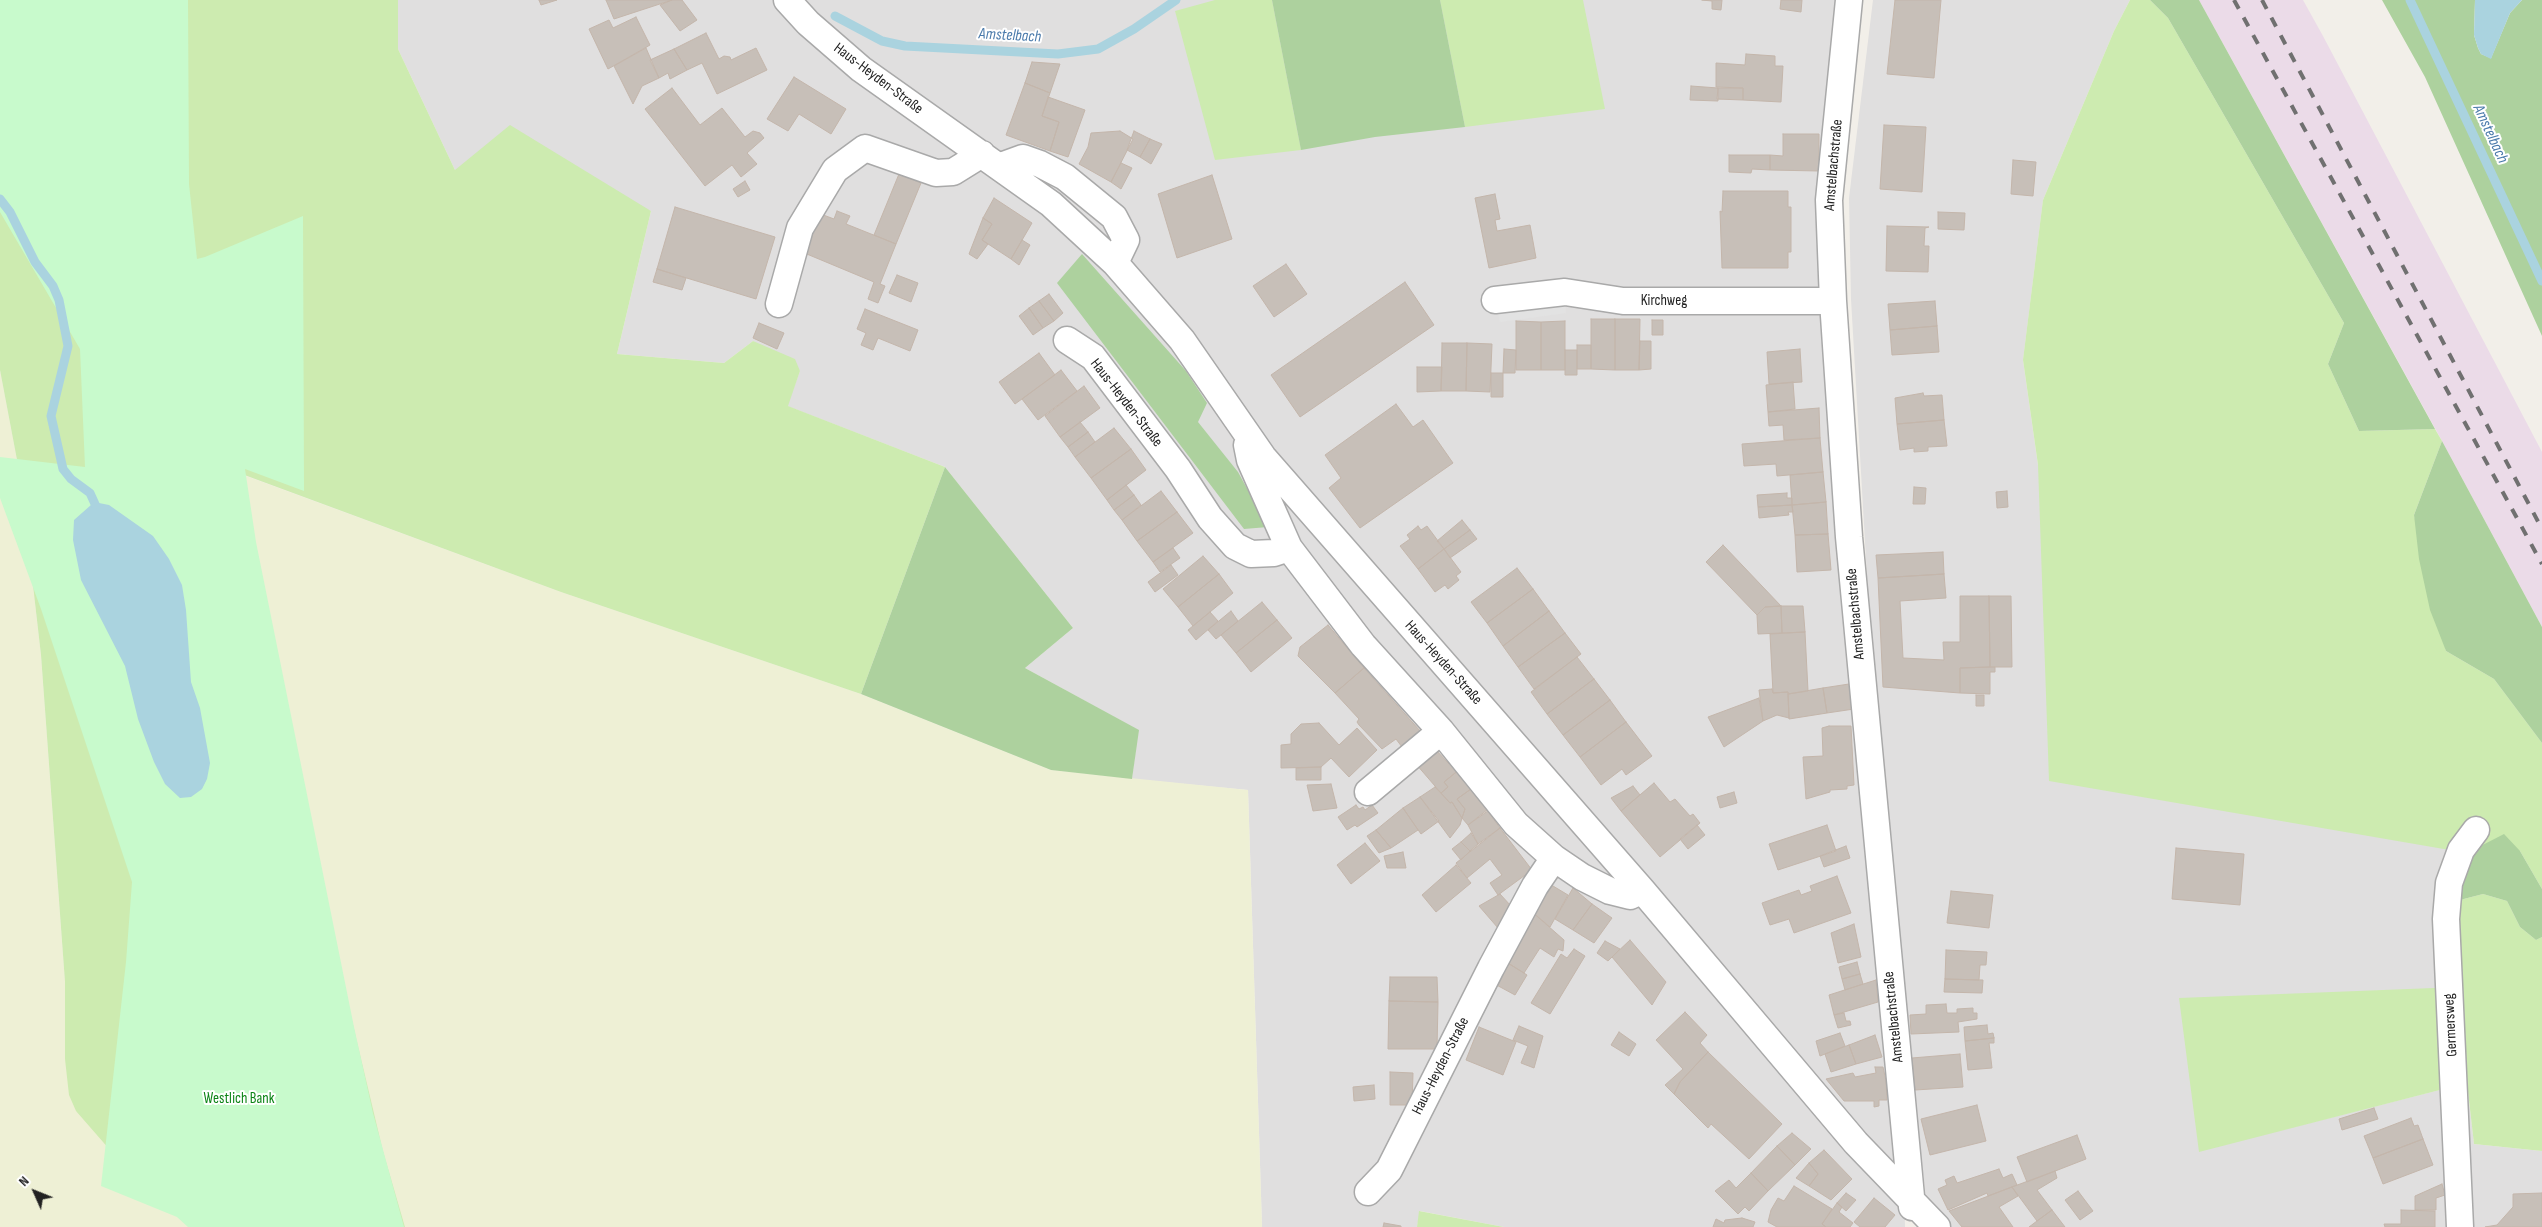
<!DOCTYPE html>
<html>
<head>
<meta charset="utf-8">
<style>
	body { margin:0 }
	#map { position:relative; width:2542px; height:1227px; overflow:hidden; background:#f2efe9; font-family:"Sofia Sans Condensed",sans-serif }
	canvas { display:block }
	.north { position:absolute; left:10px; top:1167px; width:50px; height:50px; -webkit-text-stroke:4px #fff; paint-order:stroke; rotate:314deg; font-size:14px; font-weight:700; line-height:20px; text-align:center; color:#222 }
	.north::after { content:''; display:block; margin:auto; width:18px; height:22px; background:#222; clip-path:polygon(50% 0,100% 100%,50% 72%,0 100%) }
</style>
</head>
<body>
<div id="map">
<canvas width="2542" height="1227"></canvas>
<div class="north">N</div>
</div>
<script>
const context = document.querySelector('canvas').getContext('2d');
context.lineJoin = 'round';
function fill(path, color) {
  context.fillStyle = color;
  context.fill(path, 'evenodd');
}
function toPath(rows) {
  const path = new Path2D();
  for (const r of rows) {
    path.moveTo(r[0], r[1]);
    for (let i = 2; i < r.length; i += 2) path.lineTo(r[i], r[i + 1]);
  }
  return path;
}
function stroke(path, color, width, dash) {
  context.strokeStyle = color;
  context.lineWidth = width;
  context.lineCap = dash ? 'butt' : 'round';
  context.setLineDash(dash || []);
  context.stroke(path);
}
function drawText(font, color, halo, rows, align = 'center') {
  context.font = font + ' "Sofia Sans Condensed",sans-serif';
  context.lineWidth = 4;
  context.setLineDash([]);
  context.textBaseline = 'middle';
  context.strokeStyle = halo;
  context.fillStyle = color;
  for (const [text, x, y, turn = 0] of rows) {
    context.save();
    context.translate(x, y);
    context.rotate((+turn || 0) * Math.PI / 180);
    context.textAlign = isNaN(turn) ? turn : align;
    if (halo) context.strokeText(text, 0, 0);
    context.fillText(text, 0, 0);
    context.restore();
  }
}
fill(toPath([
	[398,0,1838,0,1821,199,1819,287,1841,596,1904,1184,1905,1227,1504,1227,1420,1211,1417,1227,1262,1227,1248,790,1132,779,1138,730,1025,668,1073,628,945,467,787,406,800,371,753,341,724,363,617,354,651,211,455,170,398,49],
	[1873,0,2130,0,2114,31,2043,200,2023,360,2038,465,2467,853,2459,987,2199,1151,2467,1083,2474,1144,2542,1151,2542,1227,1926,1227,1925,1189,1901,1001,1868,594,1851,299,1849,198]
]), '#e0dfdf');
fill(toPath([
	[2199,0,2303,0,2323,36,2542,452,2542,627,2442,441]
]), '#ebdbe8');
fill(toPath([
	[0,370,21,481,41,655,65,982,65,1059,196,1227,0,1227],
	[219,466,561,592,861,694,1051,770,1248,790,1262,1227,405,1227,383,1151]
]), '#eef0d5');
fill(toPath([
	[0,0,398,0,398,49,455,170,510,125,651,211,617,354,724,363,753,341,795,359,800,371,788,406,945,467,861,694,561,592,220,466,383,1151,405,1227,196,1227,110,1150,76,1111,69,1095,65,1059,65,982,41,655,21,481,0,370],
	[1215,0,1272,0,1301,150,1215,160,1175,11],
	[1440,0,1583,0,1605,109,1465,127],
	[2130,0,2150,0,2168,18,2344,323,2328,364,2359,431,2435,429,2442,441,2414,515,2446,651,2494,679,2542,743,2542,889,2520,851,2467,853,2049,781,2038,465,2023,360,2043,200,2114,31],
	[2483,894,2507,901,2520,927,2536,940,2542,937,2542,1151,2474,1144,2467,1083,2199,1152,2179,998,2459,987,2456,901],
	[1419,1211,1504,1227,1417,1227]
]), '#cdebb0');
fill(toPath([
	[1272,0,1440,0,1465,127,1375,137,1301,150],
	[2150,0,2199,0,2435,429,2359,431,2328,364,2344,323,2168,18],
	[2382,0,2475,0,2474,35,2478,48,2481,54,2491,58,2510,13,2522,0,2542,0,2542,336,2425,77],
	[1082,254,1186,371,1207,403,1198,422,1238,472,1268,527,1244,529,1057,283],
	[2442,441,2542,627,2542,743,2494,679,2446,651,2430,610,2419,559,2414,515],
	[945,467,1073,628,1025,668,1139,730,1132,779,1051,770,861,694],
	[2504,834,2520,851,2542,889,2542,937,2536,940,2520,927,2507,901,2483,894,2456,901,2467,853]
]), '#add19e');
fill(toPath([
	[0,0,188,0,189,184,197,259,205,257,303,216,304,491,245,469,256,542,354,1027,373,1113,404,1227,188,1227,177,1217,101,1186,126,962,132,882,41,609,0,498,0,457,85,467,80,349,0,212]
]), '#c8facc');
fill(toPath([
	[1565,292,1566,313,1500,322,1495,300]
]), '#e2e2e2');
fill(toPath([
	[2475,0,2522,0,2510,13,2491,59,2481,54,2478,48,2474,35],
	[99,503,109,505,153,536,169,559,182,585,186,610,191,682,200,708,210,763,207,779,202,789,191,797,180,798,165,784,154,762,138,719,125,666,81,580,73,540,74,520,91,505]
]), '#aad3df');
stroke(toPath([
	[2410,0,2542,281],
	[835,16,882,41,905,46,1058,54,1098,49,1134,29,1176,0],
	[0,199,10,212,35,262,53,286,59,300,68,346,51,416,63,469,71,479,90,493,95,504]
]), '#aad3df', 9);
const building = toPath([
	[539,0,557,0,541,5,539,0],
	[606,0,672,0,614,19,606,0],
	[672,0,682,0,697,20,680,31,660,5,672,0],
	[1702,0,1722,0,1721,10,1712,9,1712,1,1702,0],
	[1781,0,1802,0,1801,12,1780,9,1781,0],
	[1895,0,1941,0,1934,78,1887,74,1895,0],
	[636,17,650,45,608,69,589,29,609,20,613,28,636,17],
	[706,33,719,59,724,56,730,57,731,60,756,48,767,70,717,94,702,63,687,70,674,49,706,33],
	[646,48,659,78,642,86,633,104,614,66,646,48],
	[674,49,687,70,670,79,668,73,659,78,650,60,674,49],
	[1746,54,1775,56,1775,66,1783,66,1781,102,1743,100,1743,88,1716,87,1716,63,1745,65,1746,54],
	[1032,62,1060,64,1050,93,1025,83,1032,62],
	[794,77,846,109,831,134,799,114,788,131,767,119,794,77],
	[1025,83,1050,93,1042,116,1059,122,1050,151,1006,135,1025,83],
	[1691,86,1718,88,1718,101,1690,100,1691,86],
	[672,88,700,125,722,108,745,137,753,131,760,133,764,138,747,153,757,164,741,177,732,165,705,186,645,109,672,88],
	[1718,88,1743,88,1743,100,1717,99,1718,88],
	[1048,97,1085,110,1068,157,1050,151,1059,122,1042,116,1048,97],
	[1884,125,1926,127,1922,192,1880,189,1884,125],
	[1120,131,1133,139,1111,182,1079,164,1088,147,1091,133,1120,131],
	[1134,131,1150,139,1140,157,1127,150,1134,131],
	[1783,134,1819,134,1819,171,1770,170,1770,155,1783,156,1783,134],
	[1150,139,1162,144,1151,164,1140,157,1150,139],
	[1729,155,1770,155,1770,170,1752,169,1751,173,1729,172,1729,155],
	[2013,160,2036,162,2033,196,2011,194,2013,160],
	[1121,163,1132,168,1121,189,1111,182,1121,163],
	[899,174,921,183,896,244,874,235,899,174],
	[1212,175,1232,239,1177,258,1158,194,1212,175],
	[745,181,750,190,738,197,733,189,745,181],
	[1723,191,1788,191,1788,207,1791,207,1791,252,1788,252,1788,268,1722,268,1720,211,1722,212,1723,191],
	[1495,194,1500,219,1495,220,1497,231,1530,225,1536,258,1489,268,1475,198,1495,194],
	[994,198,1032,223,1011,259,982,240,992,224,983,218,994,198],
	[675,207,775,237,756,299,657,269,675,207],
	[837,211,850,216,846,224,896,244,880,284,885,286,878,303,868,299,874,282,802,252,818,213,834,219,837,211],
	[1938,212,1965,213,1964,230,1938,229,1938,212],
	[983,218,992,224,982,240,988,244,977,259,969,254,983,218],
	[1887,226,1929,227,1925,228,1924,246,1929,246,1928,272,1886,271,1887,226],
	[1022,240,1030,245,1019,265,1011,259,1022,240],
	[1286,264,1307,294,1274,317,1253,286,1286,264],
	[657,269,686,278,682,290,653,282,657,269],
	[897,275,918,283,911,302,889,293,897,275],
	[1405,282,1434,325,1300,417,1271,375,1405,282],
	[1049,294,1063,313,1054,321,1039,301,1049,294],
	[1039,301,1054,321,1043,328,1029,308,1039,301],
	[1935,301,1937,326,1890,330,1888,304,1935,301],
	[1029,308,1043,328,1033,335,1019,316,1029,308],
	[865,309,918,330,910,351,878,338,873,350,861,345,866,333,857,329,865,309],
	[1591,319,1615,319,1615,370,1591,369,1591,319],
	[1615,319,1640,319,1639,370,1615,370,1615,319],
	[1652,320,1663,320,1663,335,1652,335,1652,320],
	[1516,321,1541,322,1541,370,1516,370,1516,321],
	[1565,321,1565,370,1541,370,1541,322,1565,321],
	[759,323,784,333,777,349,753,338,759,323],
	[1937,326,1939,352,1892,355,1890,330,1937,326],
	[1640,341,1651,341,1651,369,1639,370,1640,341],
	[1442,343,1467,343,1466,391,1441,391,1442,343],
	[1467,343,1492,344,1490,392,1466,391,1467,343],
	[1577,345,1591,345,1591,369,1577,369,1577,345],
	[1504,349,1516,350,1515,373,1503,373,1504,349],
	[1800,349,1802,382,1769,384,1767,352,1800,349],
	[1565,350,1577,350,1577,375,1565,375,1565,350],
	[1039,353,1055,375,1015,404,999,382,1039,353],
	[1417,367,1442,367,1441,391,1417,392,1417,367],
	[1061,370,1077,391,1038,420,1022,399,1061,370],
	[1491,373,1503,373,1503,397,1491,397,1491,373],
	[1793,382,1795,409,1768,412,1766,385,1793,382],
	[1084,386,1100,408,1060,437,1045,416,1084,386],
	[1923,393,1924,396,1942,395,1944,420,1897,424,1895,398,1923,393],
	[1396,404,1413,427,1423,420,1453,463,1360,528,1329,488,1341,478,1325,455,1396,404],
	[1819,408,1820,438,1784,440,1783,425,1769,426,1768,412,1819,408],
	[1944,420,1947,446,1928,447,1928,451,1914,452,1914,448,1900,450,1897,424,1944,420],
	[1080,422,1088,432,1068,447,1060,437,1080,422],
	[1114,428,1131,449,1091,478,1075,457,1114,428],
	[1088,432,1095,442,1075,457,1068,447,1088,432],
	[1820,438,1823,472,1777,476,1776,464,1744,466,1742,444,1820,438],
	[1131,449,1146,470,1107,500,1091,478,1131,449],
	[1823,472,1826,502,1792,505,1790,475,1823,472],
	[1126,485,1134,495,1114,510,1107,500,1126,485],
	[1914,487,1926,488,1925,504,1913,504,1914,487],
	[1161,491,1177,512,1137,541,1122,520,1161,491],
	[2007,491,2008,507,1997,508,1996,492,2007,491],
	[1787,493,1787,498,1792,498,1792,505,1758,507,1757,495,1787,493],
	[1134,495,1141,505,1122,520,1114,510,1134,495],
	[1826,502,1828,534,1795,535,1792,505,1826,502],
	[1792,505,1793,512,1788,512,1789,515,1759,518,1758,507,1792,505],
	[1177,512,1193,533,1153,562,1137,541,1177,512],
	[1462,520,1470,530,1444,549,1437,541,1462,520],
	[1418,526,1421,530,1427,526,1444,549,1418,569,1400,546,1410,539,1407,535,1418,526],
	[1470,530,1477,539,1450,558,1444,549,1470,530],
	[1828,534,1831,570,1797,572,1795,535,1828,534],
	[1723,545,1781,606,1765,607,1757,615,1706,562,1723,545],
	[1173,548,1180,558,1160,572,1153,562,1173,548],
	[1444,549,1461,572,1456,576,1459,580,1448,589,1445,585,1435,592,1418,569,1444,549],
	[1943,552,1944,574,1878,578,1876,555,1943,552],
	[1203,556,1219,574,1178,607,1163,589,1203,556],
	[1171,565,1178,575,1155,592,1148,582,1171,565],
	[1517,568,1533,589,1487,623,1471,602,1517,568],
	[1219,574,1233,593,1193,626,1178,607,1219,574],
	[1944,574,1946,598,1900,601,1903,658,1944,660,1943,642,1960,642,1960,596,1989,596,1990,667,1960,668,1960,693,1883,687,1878,578,1944,574],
	[1533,589,1549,611,1503,646,1487,623,1533,589],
	[1989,596,2011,596,2012,667,1990,667,1989,596],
	[1262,602,1277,620,1236,653,1221,635,1262,602],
	[1781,606,1803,606,1805,632,1782,633,1781,606],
	[1781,606,1782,633,1758,634,1757,615,1765,607,1781,606],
	[1231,611,1238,621,1216,639,1208,630,1231,611],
	[1549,611,1565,633,1518,667,1503,646,1549,611],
	[1210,612,1218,621,1196,640,1188,630,1210,612],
	[1277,620,1292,638,1251,672,1236,653,1277,620],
	[1328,625,1364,668,1335,693,1298,656,1300,647,1328,625],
	[1805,632,1808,691,1788,694,1788,692,1773,693,1770,634,1805,632],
	[1565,633,1581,654,1534,689,1518,667,1565,633],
	[1577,657,1594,679,1547,714,1531,692,1577,657],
	[1990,667,1995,667,1995,672,1990,672,1990,694,1960,693,1960,668,1990,667],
	[1364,668,1421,732,1402,747,1396,739,1382,749,1359,725,1357,722,1359,719,1335,693,1364,668],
	[1594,679,1610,700,1563,735,1547,714,1594,679],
	[1849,684,1854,709,1827,713,1823,688,1849,684],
	[1823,688,1827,713,1789,719,1788,694,1823,688],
	[1772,689,1773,693,1788,692,1789,718,1777,715,1763,721,1759,690,1772,689],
	[1976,695,1984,695,1984,706,1976,706,1976,695],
	[1759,698,1763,721,1724,747,1708,717,1759,698],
	[1610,700,1626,722,1580,757,1563,735,1610,700],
	[1626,722,1652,756,1626,775,1622,769,1601,785,1580,757,1626,722],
	[1319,723,1339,745,1357,728,1377,750,1349,777,1331,758,1321,767,1281,768,1281,745,1291,744,1291,734,1301,724,1319,723],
	[1829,726,1851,726,1854,785,1847,786,1847,789,1830,790,1830,792,1806,799,1803,757,1823,756,1822,728,1829,726],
	[1436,750,1449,764,1452,761,1460,769,1444,782,1448,787,1441,793,1416,764,1436,750],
	[1321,767,1321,780,1296,780,1296,768,1321,767],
	[1460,769,1471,789,1457,799,1465,809,1462,818,1452,802,1450,803,1441,793,1448,787,1444,782,1460,769],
	[1654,783,1670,802,1675,799,1690,816,1693,814,1700,823,1660,857,1621,811,1654,783],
	[1331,784,1337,808,1313,811,1307,785,1331,784],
	[1633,786,1640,795,1621,811,1611,798,1633,786],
	[1435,787,1450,803,1452,802,1462,818,1460,825,1450,838,1420,797,1435,787],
	[1471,789,1481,803,1485,800,1492,808,1468,825,1462,818,1465,809,1457,799,1471,789],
	[1734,792,1737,803,1720,808,1717,797,1734,792],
	[1420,797,1439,821,1421,834,1403,808,1420,797],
	[1356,805,1359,809,1363,807,1365,810,1372,805,1378,813,1357,827,1355,825,1347,830,1338,817,1356,805],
	[1403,808,1418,830,1391,848,1376,830,1403,808],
	[1487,810,1500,828,1478,844,1468,825,1487,810],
	[1697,825,1705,835,1688,849,1680,839,1697,825],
	[1827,825,1836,851,1778,870,1769,844,1827,825],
	[1500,828,1532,870,1498,895,1490,883,1502,875,1490,859,1467,878,1456,863,1500,828],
	[1376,830,1391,848,1379,853,1367,836,1376,830],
	[1471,833,1478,844,1470,851,1461,842,1471,833],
	[1461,842,1470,851,1461,860,1452,849,1461,842],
	[1365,843,1380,861,1351,884,1337,865,1365,843],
	[1846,846,1850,858,1824,867,1820,856,1846,846],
	[2176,848,2244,854,2240,905,2172,899,2176,848],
	[1403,852,1406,868,1387,868,1384,856,1403,852],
	[1456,865,1471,883,1436,912,1422,895,1456,865],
	[1837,876,1851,913,1794,933,1789,919,1770,925,1762,903,1799,890,1801,895,1812,891,1810,886,1837,876],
	[1548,883,1568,895,1550,927,1531,911,1548,883],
	[1573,888,1592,904,1573,930,1555,919,1573,888],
	[1951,891,1993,895,1989,928,1947,923,1951,891],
	[1500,894,1511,906,1498,928,1479,906,1500,894],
	[1592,904,1612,918,1594,943,1573,930,1592,904],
	[1531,911,1564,940,1563,951,1558,949,1554,957,1540,948,1524,973,1503,960,1531,911],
	[1854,924,1861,957,1838,963,1831,933,1854,924],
	[1630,940,1666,982,1652,1005,1612,957,1630,940],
	[1605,941,1620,949,1608,961,1597,953,1605,941],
	[1574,949,1585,956,1550,1014,1531,1003,1561,954,1567,958,1574,949],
	[1946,950,1987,952,1986,965,1980,965,1979,980,1945,979,1946,950],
	[1503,960,1527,975,1515,995,1491,982,1503,960],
	[1857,962,1860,974,1842,979,1839,967,1857,962],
	[1860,974,1863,984,1845,990,1842,979,1860,974],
	[1390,977,1437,977,1438,1002,1389,1001,1390,977],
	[1945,979,1983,980,1982,993,1944,992,1945,979],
	[1876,980,1878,1002,1834,1015,1829,995,1876,980],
	[1389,1001,1438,1002,1437,1049,1388,1049,1389,1001],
	[1946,1004,1947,1013,1957,1013,1957,1009,1973,1008,1973,1013,1977,1013,1977,1019,1958,1022,1959,1032,1911,1034,1910,1015,1926,1014,1926,1005,1946,1004],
	[1685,1012,1707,1035,1700,1043,1708,1052,1680,1082,1674,1094,1665,1085,1683,1069,1656,1040,1685,1012],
	[1844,1013,1846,1021,1850,1021,1851,1025,1838,1028,1834,1015,1844,1013],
	[1987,1025,1988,1034,1993,1033,1994,1038,1965,1041,1964,1027,1987,1025],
	[1519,1026,1543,1036,1534,1068,1521,1063,1528,1046,1513,1040,1519,1026],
	[1479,1027,1516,1042,1503,1075,1466,1060,1479,1027],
	[1619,1032,1636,1044,1629,1056,1611,1045,1619,1032],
	[1840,1033,1845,1046,1820,1056,1816,1041,1840,1033],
	[1875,1035,1882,1057,1856,1064,1849,1045,1875,1035],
	[1994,1038,1994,1043,1989,1043,1992,1068,1968,1070,1965,1041,1994,1038],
	[1849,1045,1856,1064,1831,1072,1825,1054,1849,1045],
	[1708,1052,1782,1124,1749,1159,1711,1124,1708,1128,1674,1094,1680,1082,1708,1052],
	[1960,1054,1963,1087,1915,1090,1912,1058,1960,1054],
	[1875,1067,1883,1067,1886,1081,1887,1100,1879,1100,1879,1106,1874,1107,1874,1101,1844,1101,1826,1079,1853,1073,1855,1077,1876,1073,1875,1067],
	[1390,1072,1413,1073,1412,1105,1390,1105,1390,1072],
	[1374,1085,1375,1099,1354,1101,1353,1087,1374,1085],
	[1977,1105,1986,1141,1930,1155,1921,1119,1977,1105],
	[2374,1108,2378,1119,2342,1130,2339,1119,2374,1108],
	[2411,1118,2414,1126,2418,1125,2423,1139,2373,1158,2364,1136,2411,1118],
	[1792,1133,1811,1149,1795,1165,1777,1146,1792,1133],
	[2077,1135,2086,1159,2027,1182,2017,1157,2077,1135],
	[2423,1139,2433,1165,2383,1184,2373,1158,2423,1139],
	[1777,1146,1795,1165,1768,1191,1751,1173,1777,1146],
	[1824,1150,1852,1179,1831,1200,1809,1186,1818,1174,1809,1163,1824,1150],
	[1809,1163,1818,1174,1809,1186,1796,1178,1809,1163],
	[1999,1169,2003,1178,2012,1174,2017,1185,1988,1196,1987,1193,1948,1210,1938,1189,1947,1185,1945,1180,1954,1176,1957,1183,1999,1169],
	[2055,1171,2057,1178,2037,1190,2052,1210,2037,1221,2012,1187,2055,1171],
	[1751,1173,1768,1191,1749,1211,1745,1207,1738,1214,1715,1191,1729,1180,1736,1188,1751,1173],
	[2442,1184,2445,1195,2436,1198,2436,1210,2415,1210,2415,1196,2442,1184],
	[1794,1186,1832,1209,1822,1224,1826,1227,1777,1227,1768,1222,1771,1210,1778,1198,1784,1201,1794,1186],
	[2012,1187,2018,1196,1999,1207,2013,1227,1962,1227,1949,1211,2012,1187],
	[2078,1191,2093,1211,2080,1220,2065,1200,2078,1191],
	[1846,1193,1856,1200,1846,1211,1837,1203,1846,1193],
	[2542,1193,2542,1227,2485,1227,2497,1225,2513,1207,2513,1194,2542,1193],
	[1874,1198,1895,1215,1885,1227,1860,1227,1854,1222,1874,1198],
	[1837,1203,1842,1207,1839,1212,1853,1223,1850,1227,1826,1227,1822,1224,1837,1203],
	[2052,1210,2065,1227,2029,1227,2037,1221,2052,1210],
	[2401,1210,2435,1211,2435,1227,2385,1227,2384,1224,2401,1224,2401,1210],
	[1742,1218,1755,1222,1753,1227,1713,1227,1716,1219,1724,1223,1725,1220,1742,1218],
	[1384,1223,1401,1226,1401,1227,1383,1227,1384,1223]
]);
fill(building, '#c7bfb8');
stroke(building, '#c4b6ab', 1);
const minor = toPath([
	[787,0,808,23,861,69,1051,204,1115,263,1182,340,1263,457,1642,890,1856,1143,1937,1227],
	[1849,0,1829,200,1833,301,1849,537,1912,1207],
	[1001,166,1023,158,1040,164,1065,177,1114,217,1126,240,1115,263],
	[1495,300,1565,292,1623,301,1833,301],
	[779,304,800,228,835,170,865,148,936,173,953,172,982,154],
	[1067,340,1093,357,1178,469,1210,518,1235,546,1251,554,1274,553,1289,548],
	[1247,445,1250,460,1289,548,1363,645,1441,731,1516,824,1554,858,1582,877,1610,891,1630,896,1642,890],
	[1368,792,1441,731],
	[1368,1192,1389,1170,1491,968,1535,886,1554,858],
	[2460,1227,2446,919,2449,883,2461,850,2476,830]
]);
stroke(minor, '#a9a9a9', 29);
stroke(minor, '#fff', 26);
stroke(toPath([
	[2234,0,2542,564],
	[2262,0,2542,529]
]), '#707070', 4, [10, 10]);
drawText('15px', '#222', '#fff', [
	["Haus-Heyden-Straße",878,79,37],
	["Amstelbachstraße",1834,165,-85],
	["Kirchweg",1664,301],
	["Haus-Heyden-Straße",1126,403,52],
	["Amstelbachstraße",1856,614,-95],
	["Haus-Heyden-Straße",1443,663,48],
	["Amstelbachstraße",1894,1017,-96],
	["Germersweg",2451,1025,-93],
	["Haus-Heyden-Straße",1441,1066,-63]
]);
drawText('15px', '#0c8416', '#fff', [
	["Westlich Bank",239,1099]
]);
drawText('italic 16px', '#4a7aab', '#fff', [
	["Amstelbach",1010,36,3],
	["Amstelbach",2490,134,65]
]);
</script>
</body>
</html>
